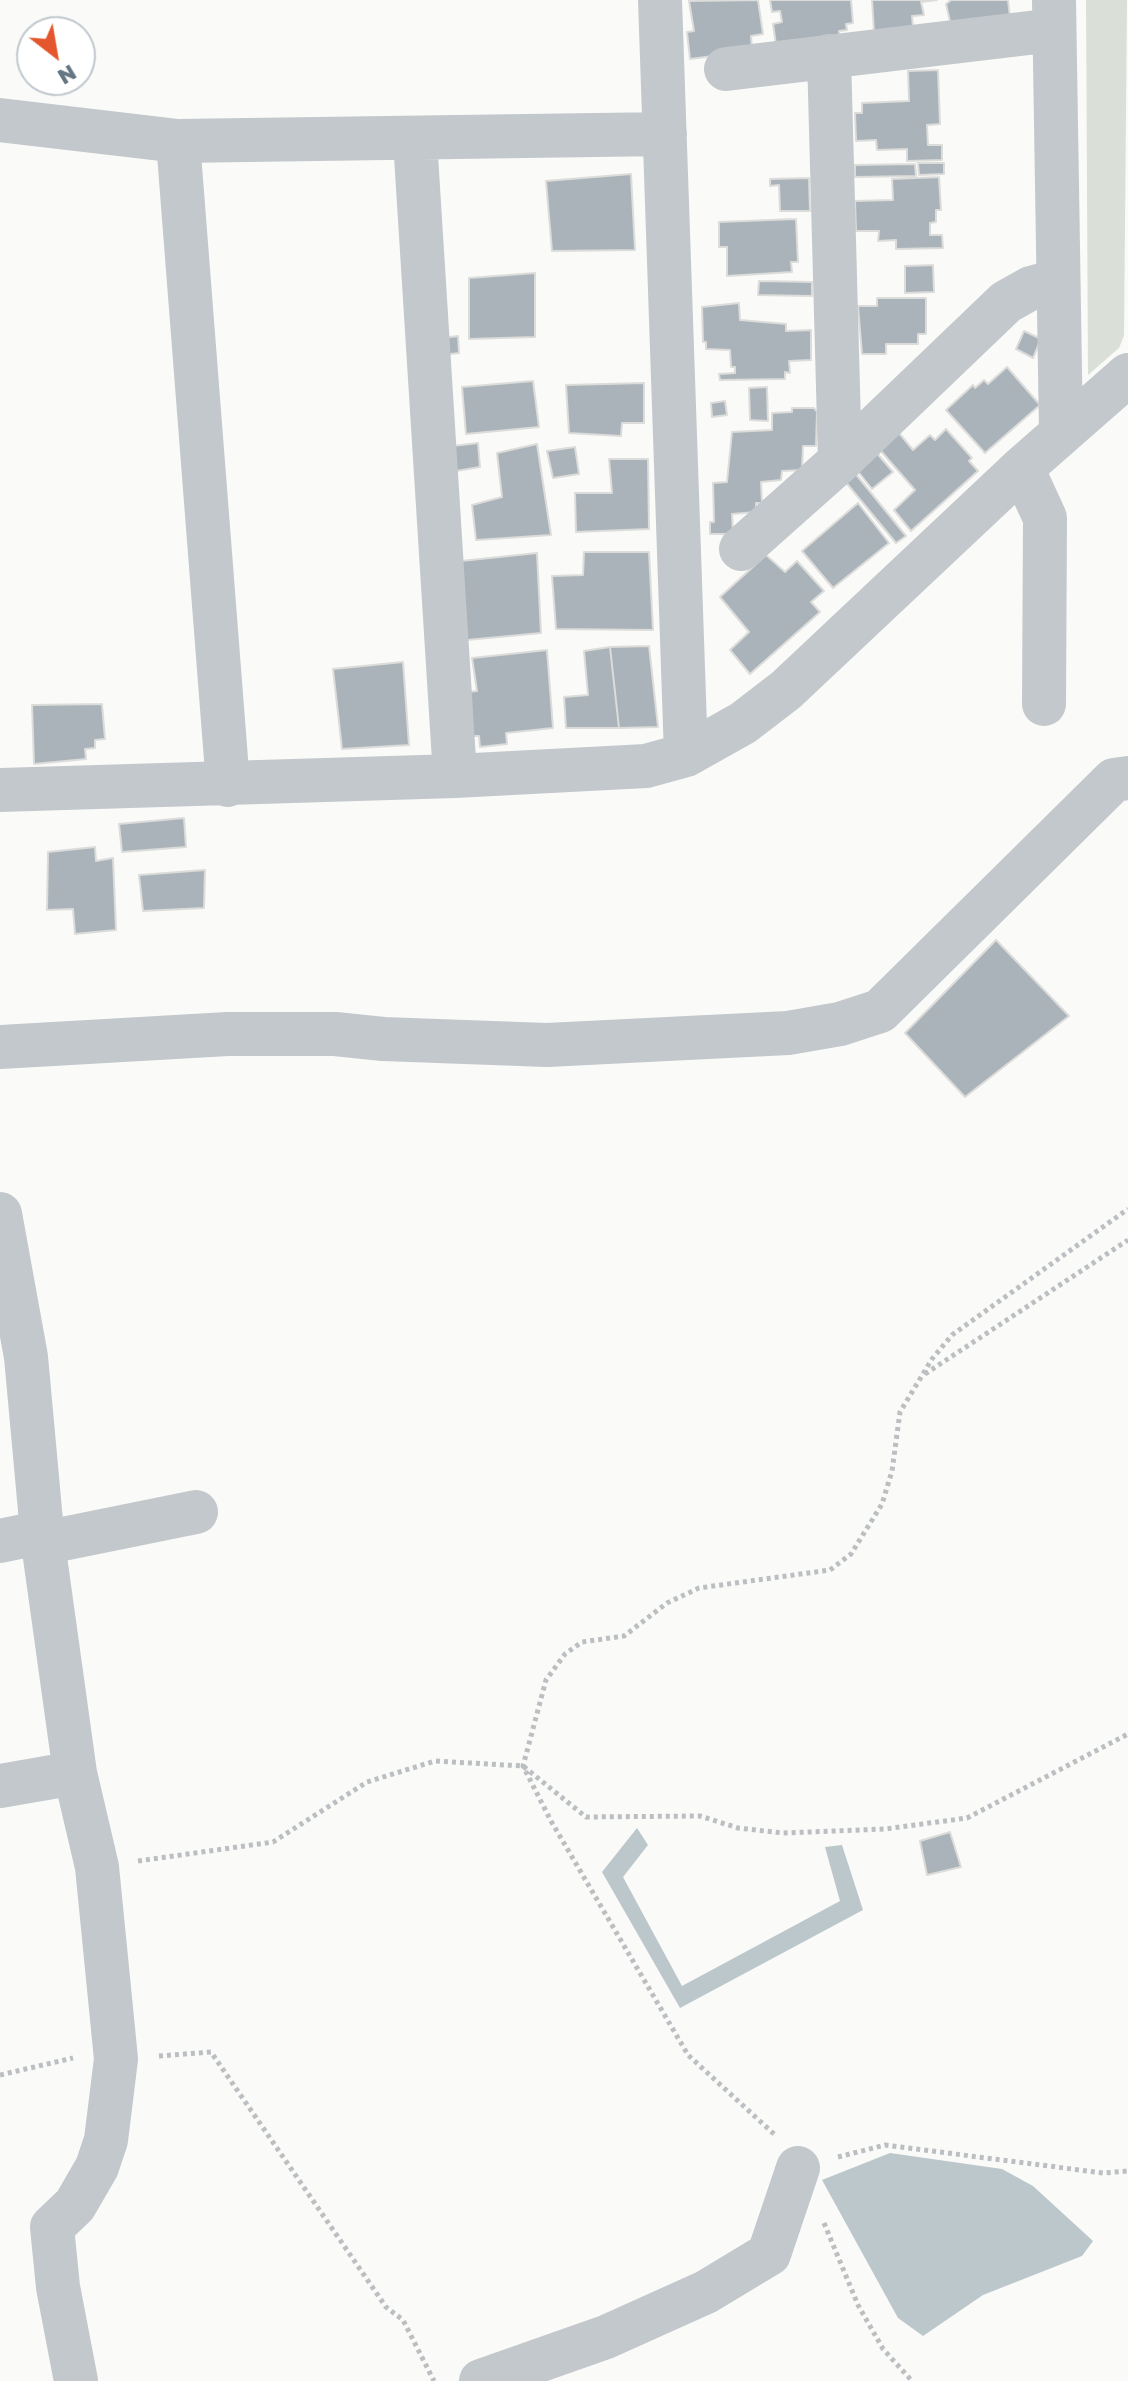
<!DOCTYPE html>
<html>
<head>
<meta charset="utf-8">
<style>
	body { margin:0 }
	#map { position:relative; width:1128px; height:2381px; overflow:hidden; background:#fafaf8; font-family:"Golos Text",sans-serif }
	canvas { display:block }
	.north { position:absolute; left:16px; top:16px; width:80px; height:80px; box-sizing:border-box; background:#fff; border:2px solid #c1c8cd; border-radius:50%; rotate:149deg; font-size:22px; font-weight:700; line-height:32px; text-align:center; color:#657683 }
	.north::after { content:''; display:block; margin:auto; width:28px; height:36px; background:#e4572e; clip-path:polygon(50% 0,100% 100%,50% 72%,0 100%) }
</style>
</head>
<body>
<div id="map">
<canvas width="1128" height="2381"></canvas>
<div class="north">N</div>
</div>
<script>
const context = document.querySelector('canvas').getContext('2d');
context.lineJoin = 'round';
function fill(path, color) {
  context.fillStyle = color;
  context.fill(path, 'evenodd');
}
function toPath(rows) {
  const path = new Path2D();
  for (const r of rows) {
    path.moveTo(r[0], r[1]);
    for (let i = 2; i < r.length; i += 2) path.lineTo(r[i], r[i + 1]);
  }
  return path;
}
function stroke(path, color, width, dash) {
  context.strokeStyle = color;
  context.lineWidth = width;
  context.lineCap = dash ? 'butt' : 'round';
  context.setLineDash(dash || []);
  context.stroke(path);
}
fill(toPath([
	[1086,0,1127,0,1124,336,1119,348,1088,375]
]), '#dadfd7');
fill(toPath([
	[637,1828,648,1845,623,1877,682,1986,840,1901,825,1847,842,1845,863,1910,680,2008,602,1872],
	[890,2153,1002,2169,1033,2186,1093,2241,1082,2256,983,2295,923,2336,898,2318,822,2180]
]), '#bbc7cb');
const building = toPath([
	[758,0,763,34,751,36,752,51,690,59,687,32,694,31,689,1,758,0],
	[770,0,851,0,853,23,846,24,847,30,839,31,840,41,776,45,773,24,782,22,780,11,772,12,770,0],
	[872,0,937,0,921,2,924,15,912,16,913,27,874,32,872,0],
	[951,0,1008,0,1010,18,953,34,946,4,951,0],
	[938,70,940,124,927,125,928,145,942,145,942,160,907,161,907,149,877,150,876,140,856,141,855,113,862,113,862,103,909,101,908,71,938,70],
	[918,163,944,163,944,174,919,175,918,163],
	[915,164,916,176,855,177,855,165,915,164],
	[631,174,635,250,552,251,546,181,631,174],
	[939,177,941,210,936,210,936,222,930,223,930,235,942,235,943,248,896,249,896,240,878,241,879,231,856,231,855,201,893,200,892,179,939,177],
	[809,178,810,211,780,211,779,185,770,186,770,179,809,178],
	[796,219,798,262,791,262,792,272,727,276,727,247,719,247,719,222,796,219],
	[933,265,934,292,905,293,905,266,933,265],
	[535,273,535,337,469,339,469,278,535,273],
	[759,281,812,282,812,296,758,295,759,281],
	[877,298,926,298,926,334,918,334,918,344,886,344,886,354,862,354,858,306,877,306,877,298],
	[739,303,740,320,786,324,786,331,811,330,811,360,789,361,790,373,785,372,785,379,720,380,719,374,735,373,735,367,731,367,730,350,706,349,706,342,703,342,702,307,739,303],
	[1024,331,1041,339,1033,358,1016,349,1024,331],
	[458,336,459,353,442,355,442,338,458,336],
	[1007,367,1040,405,985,453,946,410,973,385,975,388,984,380,988,384,1007,367],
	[533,381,539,427,466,434,462,387,533,381],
	[644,383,644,423,622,423,621,436,569,433,566,385,644,383],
	[767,387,768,421,750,420,749,388,767,387],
	[725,401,727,415,712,417,711,403,725,401],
	[792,408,814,408,817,412,816,446,803,446,802,470,782,471,781,480,761,482,762,503,756,503,756,512,732,514,733,534,710,534,710,522,714,522,713,483,727,482,732,432,772,430,772,413,792,412,792,408],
	[946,429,972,458,969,461,978,471,911,531,894,510,915,490,880,450,899,433,913,450,930,435,935,440,946,429],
	[478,443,480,467,456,471,453,446,478,443],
	[537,444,551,535,476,540,472,505,502,497,497,453,537,444],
	[575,447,579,474,553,478,547,451,575,447],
	[875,451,893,472,872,489,856,469,875,451],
	[609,459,648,459,649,529,576,532,575,493,612,493,609,459],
	[854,472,906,536,896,543,844,480,854,472],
	[858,503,889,543,833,588,802,551,858,503],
	[584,552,649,552,653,630,556,629,552,576,583,575,584,552],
	[537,553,541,633,467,640,461,561,537,553],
	[766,555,785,572,797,561,824,591,811,602,820,612,750,674,730,650,749,632,720,597,766,555],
	[649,646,658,727,619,728,610,647,649,646],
	[610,647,619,728,566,728,564,697,588,695,584,651,610,647],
	[547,650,553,728,506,733,507,744,480,747,479,736,463,736,459,693,477,691,472,658,547,650],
	[403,662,409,745,342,749,333,669,403,662],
	[102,704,105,739,95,740,95,748,85,749,86,759,34,764,32,705,102,704],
	[184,818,186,847,122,852,119,824,184,818],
	[95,847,96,861,113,858,116,930,75,934,73,909,47,910,48,852,95,847],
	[205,870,204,908,143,911,139,875,205,870],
	[996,940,1069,1016,965,1097,905,1033,996,940],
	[950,1832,961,1867,927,1875,920,1841,950,1832]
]);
fill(building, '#aab3b9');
stroke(building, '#dcdcda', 2);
stroke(toPath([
	[925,1374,1128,1240],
	[138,1861,273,1842,367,1782,435,1761,523,1766,586,1817,700,1816,738,1828,783,1833,885,1829,967,1818,1128,1734],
	[159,2056,211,2052,386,2307,403,2320,434,2381],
	[0,2075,73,2058],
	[774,2134,688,2055,551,1821,523,1766,546,1680,565,1654,582,1642,624,1636,667,1603,699,1588,830,1570,851,1554,882,1504,892,1471,900,1412,932,1359,952,1335,1128,1209],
	[838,2157,885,2145,1103,2173,1128,2171],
	[824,2223,858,2305,883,2349,912,2381]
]), '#bbbfc2', 5, [4, 4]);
stroke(toPath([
	[660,0,686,755],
	[1054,0,1061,432],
	[829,56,840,461],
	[726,69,1054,30],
	[0,120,178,141,665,134],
	[415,140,455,776],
	[178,141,228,785],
	[1022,468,1045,518,1044,704],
	[741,549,840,461,1006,302,1031,288,1057,281],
	[0,790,455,776,646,766,686,755,743,723,786,690,1022,468,1128,375],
	[0,1047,228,1034,335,1034,383,1039,547,1045,788,1033,840,1024,880,1011,1114,780,1128,778],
	[0,1214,26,1357,43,1543,75,1773,97,1867,116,2059,106,2140,97,2167,75,2205,52,2227,58,2287,76,2381],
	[0,1541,43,1532],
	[43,1543,196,1512],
	[0,1786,75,1773],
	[481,2381,606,2337,706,2292,769,2254,798,2168]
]), '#c3c8cc', 44);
</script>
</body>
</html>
